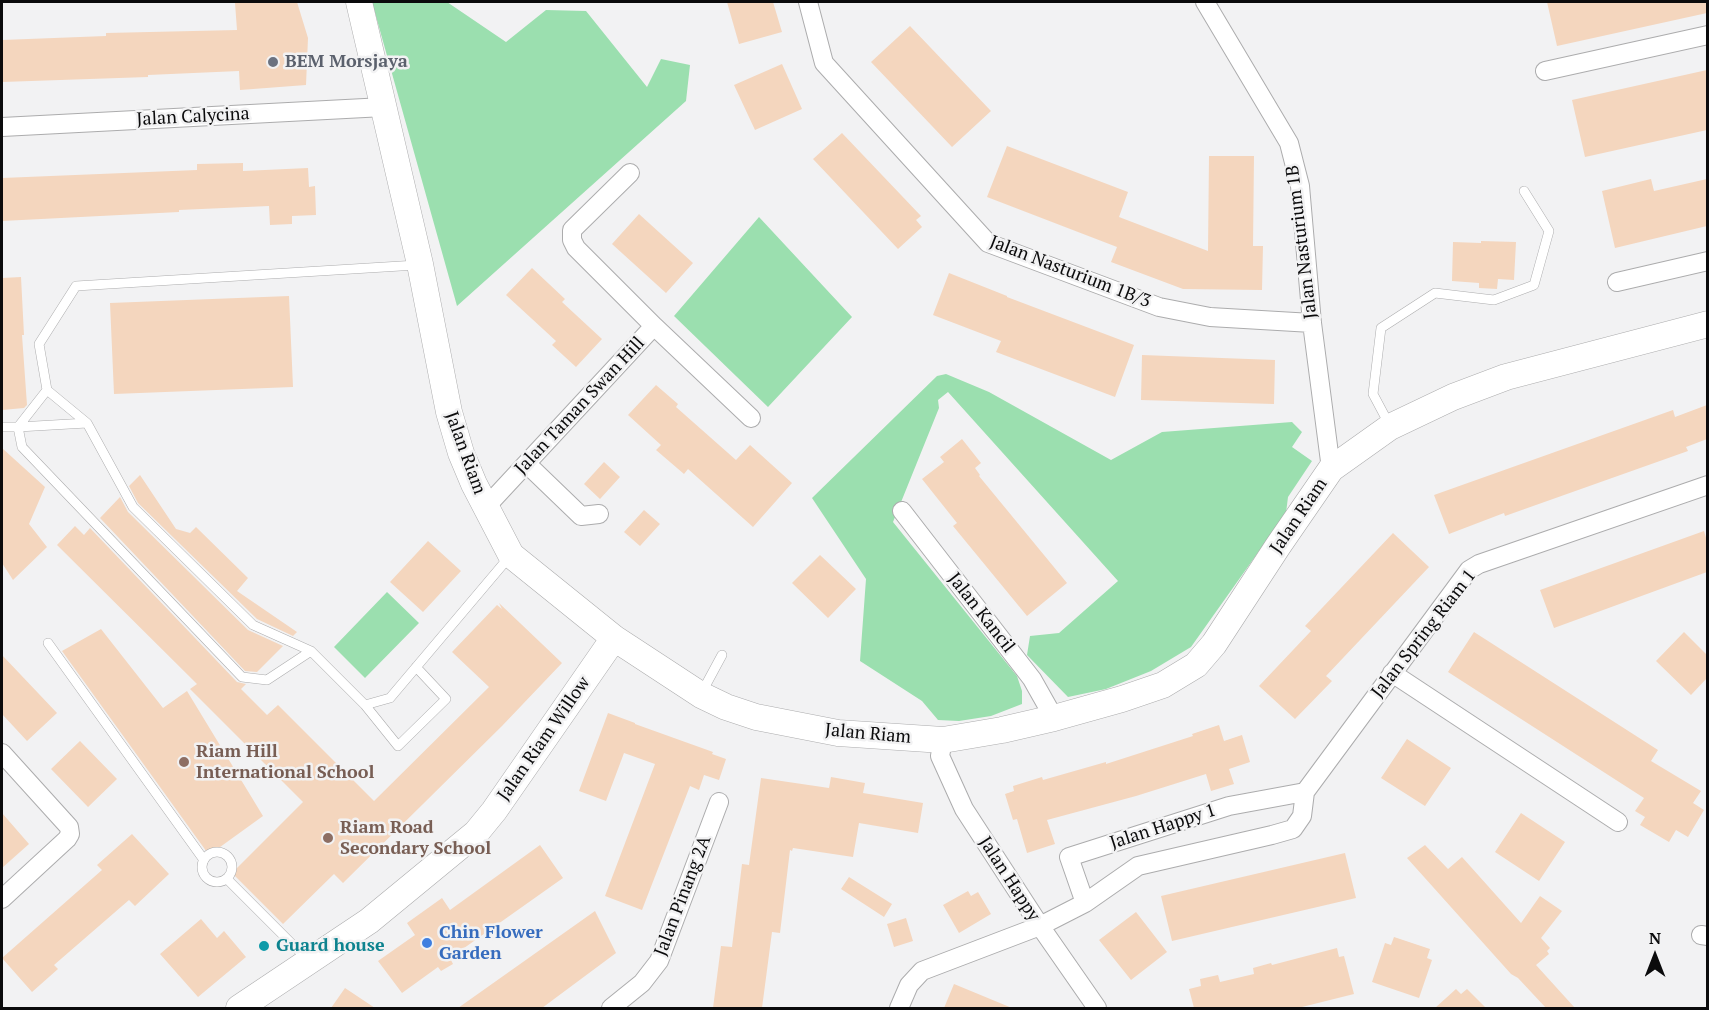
<!DOCTYPE html>
<html>
<head>
<meta charset="utf-8">
<style>
	body { margin:0 }
	#map { position:relative; width:1709px; height:1010px; overflow:hidden; background:#f2f2f3; font-family:"PT Serif",serif }
	canvas { display:block }
	.frame { position:absolute; inset:0; border:3px solid #0b0b0c; pointer-events:none }
	.north { position:absolute; left:1625px; top:926px; width:60px; height:60px; -webkit-text-stroke:4px #f2f2f3; paint-order:stroke; rotate:0deg; font-size:16px; font-weight:700; line-height:24px; text-align:center; color:#0b0b0c }
	.north::after { content:''; display:block; margin:auto; width:21px; height:27px; background:#0b0b0c; clip-path:polygon(50% 0,100% 100%,50% 72%,0 100%) }
</style>
</head>
<body>
<div id="map">
<canvas width="1709" height="1010"></canvas>
<div class="frame"></div>
<div class="north">N</div>
</div>
<script>
const context = document.querySelector('canvas').getContext('2d');
context.lineJoin = 'round';
function fill(path, color) {
  context.fillStyle = color;
  context.fill(path, 'evenodd');
}
function toPath(rows) {
  const path = new Path2D();
  for (const r of rows) {
    if (r.length === 3) {
      path.moveTo(r[0] + r[2], r[1]);
      path.arc(r[0], r[1], r[2], 0, 2 * Math.PI);
      continue;
    }
    path.moveTo(r[0], r[1]);
    for (let i = 2; i < r.length; i += 2) path.lineTo(r[i], r[i + 1]);
  }
  return path;
}
function stroke(path, color, width, dash) {
  context.strokeStyle = color;
  context.lineWidth = width;
  context.lineCap = dash ? 'butt' : 'round';
  context.setLineDash(dash || []);
  context.stroke(path);
}
function drawText(font, color, halo, rows, align = 'center') {
  context.font = font + ' "PT Serif",serif';
  context.lineWidth = 5;
  context.setLineDash([]);
  context.textBaseline = 'middle';
  context.strokeStyle = halo;
  context.fillStyle = color;
  for (const [text, x, y, turn = 0] of rows) {
    context.save();
    context.translate(x, y);
    context.rotate((+turn || 0) * Math.PI / 180);
    context.textAlign = isNaN(turn) ? turn : align;
    if (halo) context.strokeText(text, 0, 0);
    context.fillText(text, 0, 0);
    context.restore();
  }
}
fill(toPath([
	[372,2,447,2,506,42,546,10,586,11,647,87,661,59,690,65,686,101,457,306],
	[759,217,852,317,768,407,674,316],
	[946,374,989,392,1111,460,1162,432,1292,422,1302,432,1292,447,1312,461,1288,497,1286,513,1191,647,1151,671,1106,689,1068,697,1027,655,1030,636,1059,633,1118,581,948,392,938,400,939,408,893,522,1017,676,1022,691,1022,704,991,716,959,721,938,720,922,701,860,661,866,579,812,498,937,376],
	[387,592,419,623,365,678,334,647]
]), '#9bdfaf');
fill(toPath([
	[251,2,297,2,308,38,306,85,240,90,239,71,148,75,148,77,2,82,2,40,106,36,106,33,237,30,235,3],
	[727,2,773,2,782,32,739,44],
	[1547,2,1707,2,1707,13,1557,46],
	[910,26,991,111,952,147,871,62],
	[782,64,802,109,755,130,734,85],
	[1707,70,1707,130,1585,157,1572,100],
	[842,133,921,216,916,220,922,227,898,249,813,159],
	[1007,146,1128,192,1119,217,1208,251,1209,156,1254,156,1253,246,1263,246,1262,290,1183,289,1111,262,1117,247,987,197],
	[243,163,243,171,308,168,309,187,315,186,316,215,292,216,292,224,270,225,269,206,179,210,179,212,2,221,2,178,197,170,197,164],
	[1651,179,1654,191,1707,179,1707,226,1615,248,1602,191],
	[639,214,693,263,666,293,612,244],
	[1481,241,1516,242,1514,280,1498,279,1497,289,1479,288,1479,283,1452,281,1453,242,1481,243],
	[532,268,565,299,562,302,602,339,576,367,552,345,556,341,506,295],
	[949,273,1007,296,1007,297,1134,345,1115,397,996,352,1001,341,933,315],
	[21,277,24,335,22,335,27,405,24,408,2,410,2,278],
	[289,296,293,387,114,394,110,303],
	[1142,355,1275,360,1274,404,1141,400],
	[656,385,678,404,676,407,736,460,750,445,792,483,753,527,688,469,684,474,656,450,661,445,628,415],
	[1707,405,1707,439,1686,447,1688,451,1505,516,1504,513,1449,534,1434,495,1673,410,1675,417],
	[962,439,981,463,975,468,980,475,979,476,1067,583,1027,616,953,526,957,523,922,479,944,462,940,457],
	[2,448,45,487,29,524,47,547,13,580,2,563],
	[604,462,620,477,600,499,584,484],
	[140,475,176,529,190,533,196,527,248,578,237,591,297,632,293,636,257,619,138,503,129,486],
	[120,497,128,512,248,630,283,646,257,672,245,671,100,518],
	[644,510,660,524,640,546,624,532],
	[75,526,84,535,90,528,237,682,246,684,241,689,267,715,278,705,374,801,489,687,452,652,497,605,502,609,499,603,562,663,502,726,343,883,334,874,283,924,232,873,303,802,190,689,197,684,57,545],
	[1704,531,1707,541,1707,572,1554,628,1540,590],
	[1393,533,1429,567,1326,676,1332,681,1295,719,1259,686,1311,631,1305,626],
	[428,541,461,571,423,612,390,582],
	[820,555,856,589,828,618,792,583],
	[101,629,163,708,187,691,263,816,209,855,62,651],
	[1474,632,1658,750,1651,761,1701,791,1693,803,1704,810,1688,837,1676,830,1669,842,1640,825,1645,817,1635,811,1644,798,1448,672],
	[1684,632,1707,655,1707,678,1691,695,1656,661],
	[2,655,57,713,27,741,2,714],
	[608,713,635,723,635,724,713,752,712,754,726,759,719,780,704,775,699,790,690,786,642,910,605,896,655,764,624,753,606,801,579,791],
	[1219,725,1224,741,1242,735,1250,762,1229,769,1234,784,1211,791,1206,774,1136,796,1047,820,1055,844,1027,853,1017,819,1013,820,1005,794,1014,791,1013,786,1042,777,1043,780,1106,762,1106,764,1193,736,1192,734],
	[1407,739,1451,768,1425,806,1381,778],
	[80,741,117,779,88,807,51,769],
	[831,777,865,783,863,793,923,803,918,833,859,823,853,857,793,848,792,851,790,850,780,933,772,932,762,1008,713,1008,721,946,732,947,742,864,749,865,761,778,829,788],
	[2,813,29,844,2,868],
	[1521,813,1565,842,1539,881,1495,852],
	[132,834,169,874,135,906,129,900,54,965,58,969,32,992,2,958,102,870,97,865],
	[540,845,563,878,450,958,453,964,441,971,438,967,402,993,378,961,415,935,407,923,442,898,450,910],
	[1425,845,1448,869,1462,857,1521,923,1540,896,1562,911,1541,938,1550,948,1547,951,1549,954,1536,965,1575,1008,1546,1008,1518,978,1511,974,1407,858],
	[1345,853,1356,898,1172,941,1161,896],
	[849,877,892,904,884,917,841,889],
	[968,891,971,896,978,892,991,914,959,933,943,905],
	[595,911,616,953,542,1008,458,1008],
	[1136,912,1167,952,1131,980,1099,940],
	[906,918,913,941,894,947,887,924],
	[201,919,217,938,224,931,246,957,198,997,160,954],
	[1394,937,1430,949,1427,958,1432,960,1419,998,1372,982,1385,943,1391,945],
	[1337,948,1339,957,1344,956,1354,994,1298,1008,1194,1008,1189,989,1201,986,1200,979,1218,975,1220,982,1254,974,1253,968,1271,963,1272,965],
	[954,984,1012,1008,944,1008],
	[345,988,375,1008,331,1008],
	[1456,989,1461,994,1467,989,1486,1008,1435,1008]
]), '#f4d6be');
const lane = toPath([
	[47,390,18,427,87,423,47,390,39,344,76,286,417,265],
	[87,423,133,507,253,625,311,651,365,705,390,698,510,556],
	[1389,424,1373,394,1381,328,1435,293,1494,300,1534,285,1549,231,1524,191],
	[2,427,18,427,22,447,242,677,267,680,311,651],
	[48,643,204,860],
	[702,692,722,655],
	[365,705,398,746,446,699,416,667],
	[217,867,15],
	[227,879,308,960]
]);
const street = toPath([
	[808,2,824,63,988,243,1159,307,1210,317,1312,323],
	[1205,2,1289,143,1300,186,1312,323,1331,469],
	[1545,71,1708,35],
	[2,127,384,107],
	[1617,282,1708,261],
	[654,326,751,418],
	[527,464,581,516,599,514],
	[485,508,654,326,576,248,572,240,572,230,630,173],
	[902,511,1032,679,1054,718],
	[1392,673,1618,822],
	[943,740,940,756,964,809,1040,926,1097,1008],
	[2,753,69,827,70,834,67,839,2,899],
	[1085,903,1069,857,1229,806,1305,792],
	[1701,935,1708,936],
	[611,1008,642,983,659,961,719,802],
	[899,1008,909,985,922,971,1040,926,1085,903,1138,866,1272,835,1293,829,1302,816,1305,792,1469,570,1479,564,1708,485]
]);
const secondary = toPath([
	[359,2,420,264,449,412,461,453,474,484,511,555,614,638,701,695,726,707,756,717,838,733,943,740,1002,730,1054,718,1122,699,1163,685,1196,665,1214,644,1278,546,1331,469,1390,427,1453,397,1506,377,1708,324],
	[239,1008,369,921,476,833,494,811,614,638]
]);
stroke(lane, '#acacad', 10);
stroke(street, '#acacad', 20);
stroke(secondary, '#acacad', 27);
stroke(lane, '#fff', 9);
stroke(street, '#fff', 18);
stroke(secondary, '#fff', 26);
for (const [x, y, r, color] of [
	[273,62,6,"#6b7280"],
	[184,762,6,"#8d6e63"],
	[328,838,6,"#8d6e63"],
	[427,943,6,"#3f7fe0"],
	[264,946,6,"#0f9aa8"]
]) {
  const dot = new Path2D();
  dot.arc(x, y, r, 0, 2 * Math.PI);
  context.fillStyle = color;
  context.fill(dot);
  stroke(dot, '#f2f2f3', 2);
}
drawText('bold 18px', '#5b616d', '#f2f2f3', [
	["BEM Morsjaya",285,62]
], 'left');
drawText('18px', '#0b0b0c', '#f2f2f3', [
	["Jalan Calycina",193,117,-3],
	["Jalan Nasturium 1B",1302,242,-97],
	["Jalan Nasturium 1B/3",1070,272,21],
	["Jalan Taman Swan Hill",580,406,-47],
	["Jalan Riam",465,453,70],
	["Jalan Riam",1299,516,-56],
	["Jalan Kancil",981,613,52],
	["Jalan Spring Riam 1",1424,634,-52],
	["Jalan Riam",868,734,5],
	["Jalan Riam Willow",544,739,-55],
	["Jalan Happy 1",1163,827,-18],
	["Jalan Happy",1009,879,57],
	["Jalan Pinang 2A",683,896,-69]
]);
drawText('bold 18px', '#785e54', '#f2f2f3', [
	["Riam Hill",196,752],
	["International School",196,773],
	["Riam Road",340,828],
	["Secondary School",340,849]
], 'left');
drawText('bold 18px', '#366cbe', '#f2f2f3', [
	["Chin Flower",439,933],
	["Garden",439,954]
], 'left');
drawText('bold 18px', '#0d838f', '#f2f2f3', [
	["Guard house",276,946]
], 'left');
</script>
</body>
</html>
